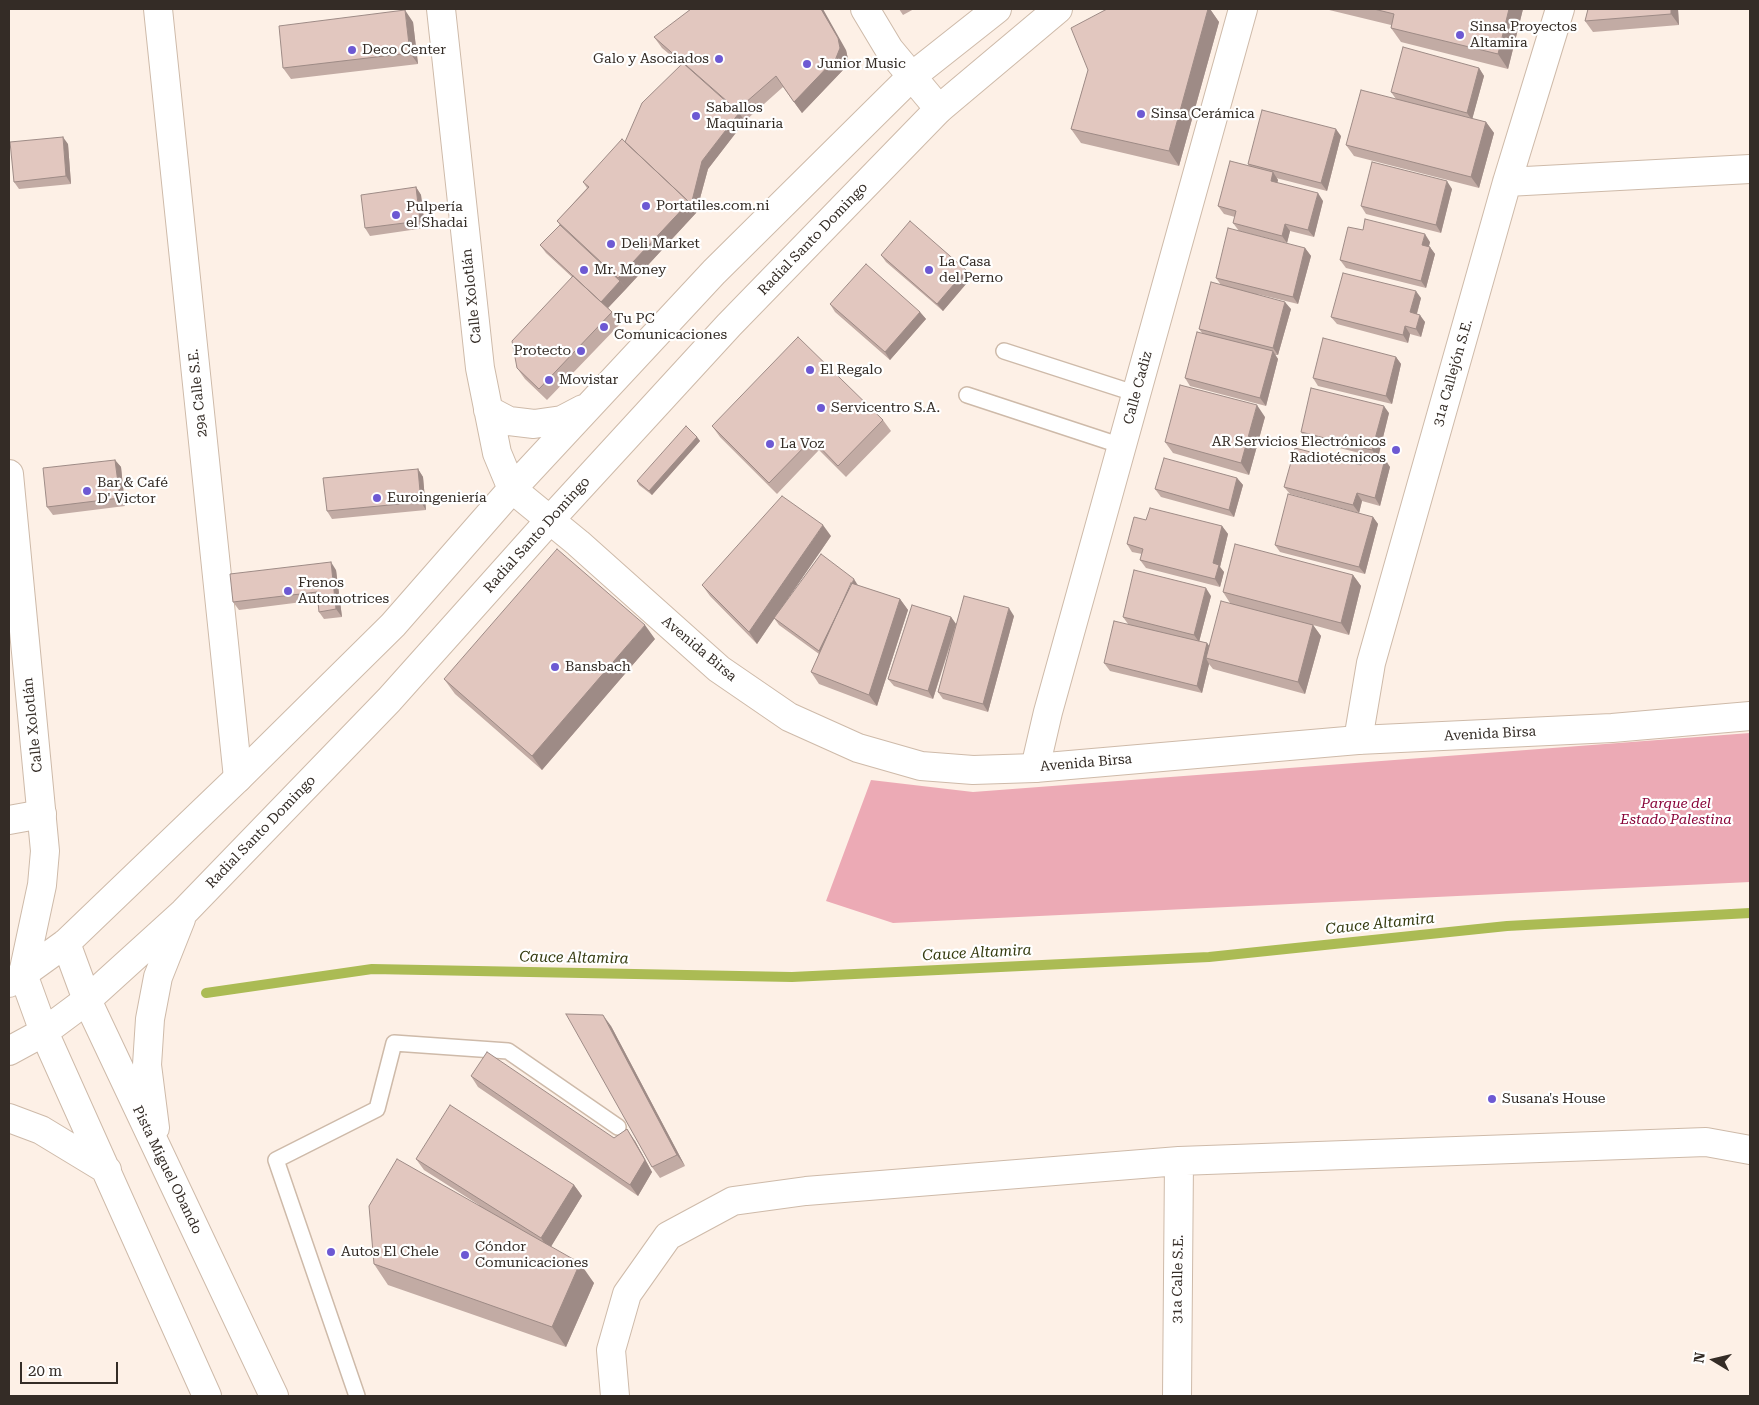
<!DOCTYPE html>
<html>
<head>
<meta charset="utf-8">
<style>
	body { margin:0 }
	#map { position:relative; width:1759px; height:1405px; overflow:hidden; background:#fdf0e6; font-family:"Roboto Serif",serif }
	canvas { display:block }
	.frame { position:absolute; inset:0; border:10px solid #342c26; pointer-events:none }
	.north { position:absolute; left:1689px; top:1335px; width:50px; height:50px; -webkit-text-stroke:4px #fff; paint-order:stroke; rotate:279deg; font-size:14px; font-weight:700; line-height:20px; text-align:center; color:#342c26 }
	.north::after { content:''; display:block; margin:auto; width:18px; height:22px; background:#342c26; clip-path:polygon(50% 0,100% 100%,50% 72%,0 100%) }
	.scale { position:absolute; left:20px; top:1362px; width:98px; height:22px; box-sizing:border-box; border:2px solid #342c26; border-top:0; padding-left:6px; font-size:15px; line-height:18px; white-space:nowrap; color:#342c26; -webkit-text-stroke:4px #fff; paint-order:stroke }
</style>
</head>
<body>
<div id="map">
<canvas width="1759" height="1405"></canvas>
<div class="frame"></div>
<div class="north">N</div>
<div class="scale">20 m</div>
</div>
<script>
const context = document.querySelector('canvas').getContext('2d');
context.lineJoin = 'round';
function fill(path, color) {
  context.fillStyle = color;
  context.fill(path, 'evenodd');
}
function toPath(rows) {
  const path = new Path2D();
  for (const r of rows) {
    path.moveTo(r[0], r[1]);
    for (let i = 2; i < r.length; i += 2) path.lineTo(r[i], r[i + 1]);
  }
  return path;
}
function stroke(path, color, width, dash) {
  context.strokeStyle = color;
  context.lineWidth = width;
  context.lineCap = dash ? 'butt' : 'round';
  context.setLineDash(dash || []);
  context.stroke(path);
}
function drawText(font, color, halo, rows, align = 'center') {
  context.font = font + ' "Roboto Serif",serif';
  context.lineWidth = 4.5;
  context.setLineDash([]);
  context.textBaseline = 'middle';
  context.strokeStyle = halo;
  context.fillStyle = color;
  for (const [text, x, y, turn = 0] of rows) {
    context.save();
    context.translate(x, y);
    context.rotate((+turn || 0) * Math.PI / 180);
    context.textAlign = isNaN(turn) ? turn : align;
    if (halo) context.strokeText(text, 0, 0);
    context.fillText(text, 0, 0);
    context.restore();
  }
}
fill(toPath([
	[1750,733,1750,882,893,923,826,901,871,780,973,792]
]), '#ecaab5');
stroke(toPath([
	[206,993,372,969,792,977,1209,957,1507,926,1750,913]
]), '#abbb54', 10);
const lane = toPath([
	[1004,351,1137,394],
	[967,395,1122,446],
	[357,1396,276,1160,377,1109,394,1043,508,1051,618,1127]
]);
const street = toPath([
	[158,9,238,778],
	[865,9,889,49,939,109],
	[1507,182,1750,169],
	[1358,740,1371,663,1507,182,1560,9],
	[1035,768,1048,712,1243,9],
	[9,820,42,814],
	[615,1396,611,1350,627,1294,668,1236,733,1201,806,1191,1179,1161,1706,1142,1750,1150],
	[1177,1396,1179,1161]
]);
const secondary = toPath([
	[441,9,480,368,497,453,512,489,578,543,719,669,789,717,858,748,921,766,973,770,1035,768,1358,740,1612,728,1750,716],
	[488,410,509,421,534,424,562,420,583,409],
	[9,474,45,851,42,885,23,974],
	[66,943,87,1000,274,1396],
	[23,974,44,1032,207,1396],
	[9,983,23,974,66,943,238,778,393,625,512,489,714,272,911,77,997,9],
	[9,1051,44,1032,87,1000,184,912,389,700,549,521,729,325,939,109,1058,9],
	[9,1118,41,1130,107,1170],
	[155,1128,147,1065,150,1019,158,977,181,919]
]);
stroke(lane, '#cebaa9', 18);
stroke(street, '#cebaa9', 30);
stroke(secondary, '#cebaa9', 30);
stroke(lane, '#fff', 15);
stroke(street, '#fff', 28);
stroke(secondary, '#fff', 28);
fill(toPath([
	[899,9,914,9,903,15],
	[1107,9,1210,9,1219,22,1179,166,1081,143,1071,129,1088,70],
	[1325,9,1523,9,1508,69,1401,42,1391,28,1391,25],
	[1588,9,1678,9,1679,25,1593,32,1585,21],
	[413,22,418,64,291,79,283,68],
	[654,37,846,50,848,59,844,69,802,113,783,87,745,121,708,169,696,213,608,308,612,312,620,324,547,400,525,379,517,368,572,277,546,253,540,245,560,225,557,221,587,188,583,182,625,142,681,64,662,48],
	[1479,68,1484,76,1472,119,1486,122,1494,133,1479,188,1354,156,1346,145,1396,99,1391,92],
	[1341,136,1327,191,1276,178,1278,180,1277,183,1323,201,1314,237,1290,231,1287,243,1239,231,1233,223,1235,217,1224,214,1218,206,1250,167,1248,164],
	[68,144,71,184,19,189,14,182],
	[416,187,421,195,425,228,370,236,365,228],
	[1452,189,1441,233,1366,214,1361,206],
	[1363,230,1430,242,1429,246,1435,254,1426,288,1346,268,1340,260],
	[1305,248,1311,256,1298,304,1257,294,1291,309,1278,355,1275,355,1278,359,1266,406,1190,386,1185,378,1202,333,1199,329,1221,285,1216,278],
	[881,255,966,270,972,277,943,311,886,262],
	[1421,298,1417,314,1425,322,1421,337,1410,334,1408,343,1337,324,1331,317],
	[830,304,920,312,926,319,890,360,835,312],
	[1396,357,1401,364,1392,404,1318,386,1313,378],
	[1389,413,1378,457,1390,467,1380,506,1362,501,1359,513,1290,494,1284,487,1361,465,1364,454,1306,440,1301,432],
	[1265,417,1249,475,1173,453,1165,442],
	[883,420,891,431,846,477,819,450,777,494,720,437,712,426],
	[697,437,700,441,652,495,639,485,637,481],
	[115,460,121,467,125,506,53,515,47,507],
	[418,469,423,477,426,510,332,519,327,511],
	[1237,478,1243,485,1234,517,1161,497,1155,489],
	[1373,517,1378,524,1365,574,1280,552,1275,545],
	[1146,520,1222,526,1228,534,1220,567,1224,572,1220,587,1146,568,1140,560,1142,554,1132,552,1127,544],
	[831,536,784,604,859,586,900,599,908,610,877,706,819,684,811,672,819,654,779,625,774,618,757,644,710,596,702,585],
	[336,570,342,617,324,619,319,612,318,600,239,610,233,602],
	[1353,575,1361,586,1349,635,1313,625,1321,636,1305,694,1213,669,1209,664,1202,693,1110,671,1104,663,1128,624,1123,617,1211,596,1199,642,1207,643,1209,646,1230,603,1223,592],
	[1014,616,988,712,943,699,938,692,953,637,933,699,894,686,888,679,951,617,956,624],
	[655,639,542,770,455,694,444,679],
	[611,1026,685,1166,660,1178,652,1167],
	[471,1076,614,1138,635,1141,652,1172,638,1196,478,1087],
	[416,1159,574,1185,582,1196,551,1246,594,1283,566,1347,388,1285,374,1264,479,1205,424,1170]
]), '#c2aba4');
fill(toPath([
	[821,9,823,9,846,50,848,59,844,69,802,113,794,102],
	[1208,9,1210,9,1219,22,1179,166,1169,151],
	[1509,9,1523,9,1508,69,1498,54],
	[1671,9,1678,9,1679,25,1671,14],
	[405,10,413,22,418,64,410,53],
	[1479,68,1484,76,1472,120,1467,113],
	[739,113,745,121,708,169,696,213,626,289,618,278,702,161],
	[1486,122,1494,133,1479,188,1471,177],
	[1336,129,1341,136,1327,191,1321,183],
	[63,137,68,144,71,184,66,176],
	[1273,172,1278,180,1276,188,1271,181],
	[1447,181,1452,189,1441,233,1436,225],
	[416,187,421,195,425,228,420,221],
	[1318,193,1323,201,1314,237,1308,230],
	[1285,224,1290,231,1287,243,1282,236],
	[1425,234,1430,242,1427,253,1422,245],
	[1430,247,1435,254,1426,288,1421,281],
	[1305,248,1311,256,1298,304,1293,297],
	[966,270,972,277,943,311,937,304],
	[620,281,626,289,606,310,601,302],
	[1416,291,1421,298,1415,320,1410,312],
	[1285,302,1291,309,1278,355,1273,348],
	[920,312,926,319,890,360,885,352],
	[1420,315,1425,322,1421,337,1416,329],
	[1405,326,1410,334,1408,343,1403,335],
	[1273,351,1278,359,1266,406,1260,398],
	[1396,357,1401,364,1392,404,1386,396],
	[1257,405,1265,417,1249,475,1241,463],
	[1384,406,1389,413,1378,458,1372,450],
	[697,437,700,441,652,495,649,491],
	[1385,459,1390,467,1380,506,1375,498],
	[115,460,121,467,125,506,120,498],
	[418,469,423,477,426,510,421,502],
	[1237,478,1243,485,1234,517,1229,510],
	[1357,493,1362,501,1359,513,1353,505],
	[1373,517,1378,524,1365,574,1359,567],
	[823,525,831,536,757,644,749,632],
	[1222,526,1228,534,1220,567,1224,572,1220,587,1215,579,1213,563],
	[331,562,336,570,342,617,336,609],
	[1353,575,1361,586,1349,635,1341,623],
	[854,579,859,587,825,658,819,651],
	[1206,588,1211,596,1199,642,1194,635],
	[900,599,908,610,877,706,869,695],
	[1009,608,1014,616,988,712,983,704],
	[951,617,956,624,933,699,928,691],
	[645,625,655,639,542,770,532,756],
	[1313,625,1321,636,1305,694,1298,682],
	[1207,643,1213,651,1206,658,1209,664,1202,693,1197,686],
	[603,1015,611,1026,685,1166,677,1155],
	[627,1129,635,1141,652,1172,638,1196,630,1185],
	[574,1185,582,1196,549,1250,541,1238],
	[580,1263,594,1283,566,1347,552,1327]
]), '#9e8b86');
const building = toPath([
	[691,9,821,9,838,38,840,48,836,58,794,102,776,76,737,110,654,37,691,9],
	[1107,9,1208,9,1169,151,1071,129,1088,70,1071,28,1107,9],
	[1374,9,1509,9,1498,54,1391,28,1394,14,1374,9],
	[1588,9,1671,9,1671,14,1585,21,1588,9],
	[405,10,410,53,283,68,279,26,405,10],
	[1403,47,1479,68,1467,113,1391,92,1403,47],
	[683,63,739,113,702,161,691,205,689,202,625,142,642,103,683,63],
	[1361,90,1486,122,1471,177,1346,145,1361,90],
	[1262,110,1336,129,1321,183,1248,164,1262,110],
	[63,137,66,176,14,182,10,142,63,137],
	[622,139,689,202,618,278,557,221,589,187,583,182,622,139],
	[1230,161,1273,172,1271,181,1318,193,1308,230,1285,224,1282,236,1233,223,1236,211,1218,206,1230,161],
	[1372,162,1447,181,1436,225,1361,206,1372,162],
	[416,187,420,221,365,228,361,195,416,187],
	[1365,219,1425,234,1422,245,1430,247,1421,281,1340,260,1348,227,1363,230,1365,219],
	[910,221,966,270,937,304,881,255,910,221],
	[560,225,620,281,601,302,540,245,560,225],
	[1228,228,1305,248,1293,297,1216,278,1228,228],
	[866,264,920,312,885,352,830,304,866,264],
	[1343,273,1416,291,1410,312,1420,315,1416,329,1405,326,1403,335,1331,317,1343,273],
	[573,276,612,312,539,389,517,368,512,341,573,276],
	[1211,282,1285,302,1273,348,1199,329,1211,282],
	[1197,332,1273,351,1260,398,1185,378,1197,332],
	[798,337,883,420,838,466,812,439,769,483,712,426,798,337],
	[1323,338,1396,357,1386,396,1313,378,1323,338],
	[1180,385,1257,405,1241,463,1165,442,1180,385],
	[1311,388,1384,406,1372,450,1301,432,1311,388],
	[686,426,697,437,649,491,637,481,686,426],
	[1295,448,1361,465,1364,454,1385,459,1375,498,1357,493,1353,505,1284,487,1295,448],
	[1164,458,1237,478,1229,510,1155,489,1164,458],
	[115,460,120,498,47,507,43,468,115,460],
	[418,469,421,502,327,511,323,478,418,469],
	[1288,494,1373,517,1359,567,1275,545,1288,494],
	[782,496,823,525,749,632,702,585,782,496],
	[1150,508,1222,526,1213,563,1219,565,1215,579,1140,560,1143,549,1127,544,1134,517,1146,520,1150,508],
	[1235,544,1353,575,1341,623,1223,592,1235,544],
	[557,549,645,625,532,756,444,679,557,549],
	[821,554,854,579,819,651,774,618,821,554],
	[331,562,336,609,319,612,317,592,233,602,230,574,331,562],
	[1134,570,1206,588,1194,635,1123,617,1134,570],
	[851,583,900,599,869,695,811,672,851,583],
	[964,596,1009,608,983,704,938,692,964,596],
	[1221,601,1313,625,1298,682,1206,658,1221,601],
	[912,605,951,617,928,691,888,679,912,605],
	[1114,621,1207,643,1197,686,1104,663,1114,621],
	[566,1014,603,1015,677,1155,652,1167,566,1014],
	[487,1052,614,1138,627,1129,645,1160,630,1185,471,1076,487,1052],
	[450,1105,574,1185,541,1238,416,1159,450,1105],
	[397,1159,580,1263,552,1327,374,1264,369,1206,397,1159]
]);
fill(building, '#e2c7bf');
stroke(building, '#9e8b86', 1);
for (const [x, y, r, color] of [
	[1460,35,5,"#6d59d3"],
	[352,50,5,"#6d59d3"],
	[719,59,5,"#6d59d3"],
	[807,64,5,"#6d59d3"],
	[1141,114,5,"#6d59d3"],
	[696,116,5,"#6d59d3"],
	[646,206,5,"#6d59d3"],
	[396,215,5,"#6d59d3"],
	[611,244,5,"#6d59d3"],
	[584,270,5,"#6d59d3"],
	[929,270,5,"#6d59d3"],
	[604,327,5,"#6d59d3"],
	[581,351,5,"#6d59d3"],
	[810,370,5,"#6d59d3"],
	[549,380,5,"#6d59d3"],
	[821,408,5,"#6d59d3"],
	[770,444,5,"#6d59d3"],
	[1396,450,5,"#6d59d3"],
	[87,491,5,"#6d59d3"],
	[377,498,5,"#6d59d3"],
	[288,591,5,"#6d59d3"],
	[555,667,5,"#6d59d3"],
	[1492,1099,5,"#6d59d3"],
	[331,1252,5,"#6d59d3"],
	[465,1255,5,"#6d59d3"]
]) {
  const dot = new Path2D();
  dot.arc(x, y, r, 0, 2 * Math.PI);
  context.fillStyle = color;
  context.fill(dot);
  stroke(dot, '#fff', 2);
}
drawText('14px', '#342c26', '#fff', [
	["Sinsa Proyectos",1470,27],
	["Altamira",1470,43],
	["Deco Center",362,50],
	["Galo y Asociados",709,59,"right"],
	["Junior Music",817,64],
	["Saballos",706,108],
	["Maquinaria",706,124],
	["Sinsa Cerámica",1151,114],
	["Portatiles.com.ni",656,206],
	["Pulpería",406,207],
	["el Shadai",406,223],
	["Deli Market",621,244],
	["La Casa",939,262],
	["del Perno",939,278],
	["Mr. Money",594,270],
	["Tu PC",614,319],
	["Comunicaciones",614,335],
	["Protecto",571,351,"right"],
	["El Regalo",820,370],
	["Movistar",559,380],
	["Servicentro S.A.",831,408],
	["AR Servicios Electrónicos",1386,442,"right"],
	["Radiotécnicos",1386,458,"right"],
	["La Voz",780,444],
	["Bar & Café",97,483],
	["D' Victor",97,499],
	["Euroingeniería",387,498],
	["Frenos",298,583],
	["Automotrices",298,599],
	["Bansbach",565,667],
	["Susana's House",1502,1099],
	["Cóndor",475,1247],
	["Comunicaciones",475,1263],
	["Autos El Chele",341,1252]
], 'left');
drawText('14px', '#342c26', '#fff', [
	["Radial Santo Domingo",813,239,-46],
	["Calle Xolotlán",472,296,-96],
	["31a Callejón S.E.",1453,373,-74],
	["Calle Cadiz",1138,388,-75],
	["29a Calle S.E.",198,393,-96],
	["Radial Santo Domingo",537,535,-48],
	["Avenida Birsa",699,649,40],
	["Calle Xolotlán",33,725,-96],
	["Avenida Birsa",1490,734,-3],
	["Avenida Birsa",1086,763,-5],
	["Radial Santo Domingo",261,832,-46],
	["Pista Miguel Obando",167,1170,64],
	["31a Calle S.E.",1178,1279,-89]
]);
drawText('italic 14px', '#890438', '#fff', [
	["Parque del",1676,804],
	["Estado Palestina",1676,820]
]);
drawText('italic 15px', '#353b10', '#fff', [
	["Cauce Altamira",1380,924,-6],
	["Cauce Altamira",977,953,-3],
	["Cauce Altamira",574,958,1]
]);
</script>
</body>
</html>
